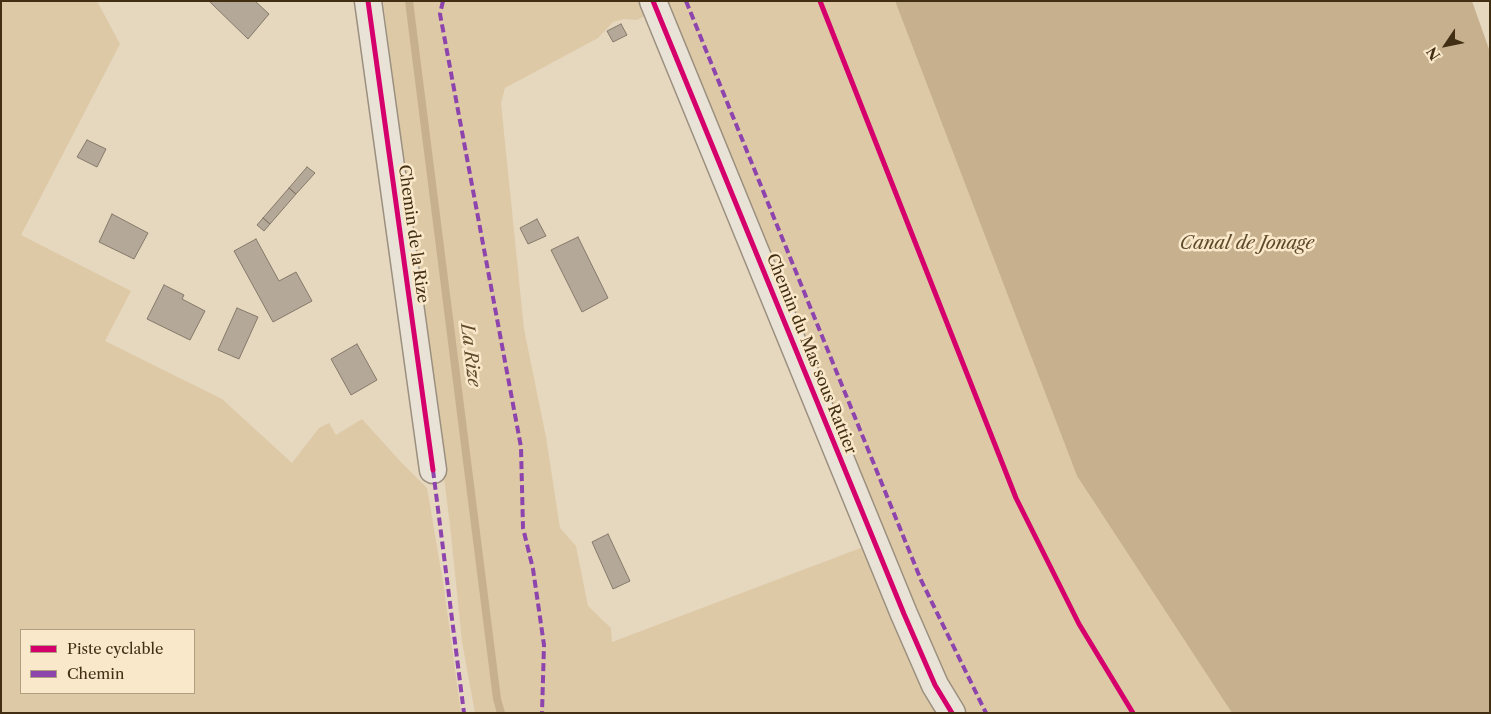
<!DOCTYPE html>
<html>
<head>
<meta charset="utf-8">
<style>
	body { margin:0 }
	#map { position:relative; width:1491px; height:714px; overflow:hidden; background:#e6d7bf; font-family:"Libre Caslon Text",serif }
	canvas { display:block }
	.frame { position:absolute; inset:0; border:2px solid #422e13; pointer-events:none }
	.legend { position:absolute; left:20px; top:629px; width:175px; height:65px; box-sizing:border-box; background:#fae8ca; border:1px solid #b09e81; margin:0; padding:6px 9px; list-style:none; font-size:15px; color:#422e13 }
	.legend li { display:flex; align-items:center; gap:10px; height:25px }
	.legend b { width:25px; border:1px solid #b09e81 }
	.north { position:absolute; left:1421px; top:20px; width:50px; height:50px; -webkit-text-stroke:4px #fae8ca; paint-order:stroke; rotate:236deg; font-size:14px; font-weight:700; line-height:20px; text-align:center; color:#422e13 }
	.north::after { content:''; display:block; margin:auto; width:18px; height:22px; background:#422e13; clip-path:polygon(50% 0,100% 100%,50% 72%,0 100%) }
</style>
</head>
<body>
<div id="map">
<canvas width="1491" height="714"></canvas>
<div class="frame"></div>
<ul class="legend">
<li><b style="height:6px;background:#d6006c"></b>Piste cyclable</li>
<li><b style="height:6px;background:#8e44ad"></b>Chemin</li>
</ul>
<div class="north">N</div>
</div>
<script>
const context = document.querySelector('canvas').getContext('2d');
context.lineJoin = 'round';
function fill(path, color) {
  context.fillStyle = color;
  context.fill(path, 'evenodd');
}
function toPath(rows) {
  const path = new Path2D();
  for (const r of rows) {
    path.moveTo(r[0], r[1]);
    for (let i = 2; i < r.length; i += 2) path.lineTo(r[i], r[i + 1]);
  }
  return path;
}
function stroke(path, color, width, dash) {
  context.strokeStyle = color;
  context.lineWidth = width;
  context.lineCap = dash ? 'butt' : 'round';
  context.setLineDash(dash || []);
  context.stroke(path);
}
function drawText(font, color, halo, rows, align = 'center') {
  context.font = font + ' "Libre Caslon Text",serif';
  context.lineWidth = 5;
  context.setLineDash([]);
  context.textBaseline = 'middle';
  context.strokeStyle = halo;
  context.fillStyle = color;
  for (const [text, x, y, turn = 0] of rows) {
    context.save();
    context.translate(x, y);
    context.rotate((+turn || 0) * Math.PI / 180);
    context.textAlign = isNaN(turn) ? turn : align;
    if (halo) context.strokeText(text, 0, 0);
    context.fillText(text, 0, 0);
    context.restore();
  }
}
fill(toPath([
	[1,1,97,1,120,44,21,235,131,291,105,341,222,399,292,463,319,428,329,423,336,435,362,419,400,461,427,488,444,588,461,713,1,713],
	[194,630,194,693,21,693,21,630],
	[383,1,643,1,648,14,637,20,624,19,613,22,598,38,505,88,501,103,524,329,546,437,560,528,576,546,588,606,611,628,612,642,866,546,943,713,475,713,462,642,450,525],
	[653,1,895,1,1077,476,1232,713,952,713]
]), '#dec9a7');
fill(toPath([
	[895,1,1472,1,1490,52,1490,713,1232,713,1077,476]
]), '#c6b08e');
stroke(toPath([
	[409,1,497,699,501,713]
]), '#c6b08e', 8);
const building = toPath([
	[211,1,255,1,269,14,248,39,210,2,211,1],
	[621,24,627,35,613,42,607,31,621,24],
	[87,140,106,149,97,167,77,157,87,140],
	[307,167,315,173,296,194,289,188,307,167],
	[289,188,296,194,270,224,263,218,289,188],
	[112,214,148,233,134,259,99,242,112,214],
	[263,218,270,224,264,231,257,225,263,218],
	[537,219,546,236,528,244,520,228,537,219],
	[578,237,608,298,582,312,551,250,578,237],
	[256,239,279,281,296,272,312,301,273,322,234,251,256,239],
	[164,285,184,295,182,299,205,311,190,340,147,319,164,285],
	[237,308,258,317,239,359,218,350,237,308],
	[357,344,377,380,351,395,331,359,357,344],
	[608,534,630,581,613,589,592,542,608,534]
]);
fill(building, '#b4a998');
stroke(building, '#847969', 1);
const street = toPath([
	[368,1,433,470],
	[653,1,904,614,935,685,952,713]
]);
stroke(street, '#9b907f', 29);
stroke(street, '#e9e2d6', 26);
stroke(toPath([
	[443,1,440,14,521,447,523,528,533,569,544,645,542,713],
	[686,1,921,580,986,713],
	[433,470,464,713]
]), '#8e44ad', 4, [8, 4]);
stroke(toPath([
	[368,1,433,470],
	[653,1,904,614,935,685,952,713],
	[820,1,1016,498,1079,624,1133,713]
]), '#d6006c', 5);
drawText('16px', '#422e13', '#fae8ca', [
	["Chemin de la Rize",413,234,82],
	["Chemin du Mas sous Rattier",811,354,68]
]);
drawText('italic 18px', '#604a2c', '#fae8ca', [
	["Canal de Jonage",1247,244],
	["La Rize",470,355,83]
]);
</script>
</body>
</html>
